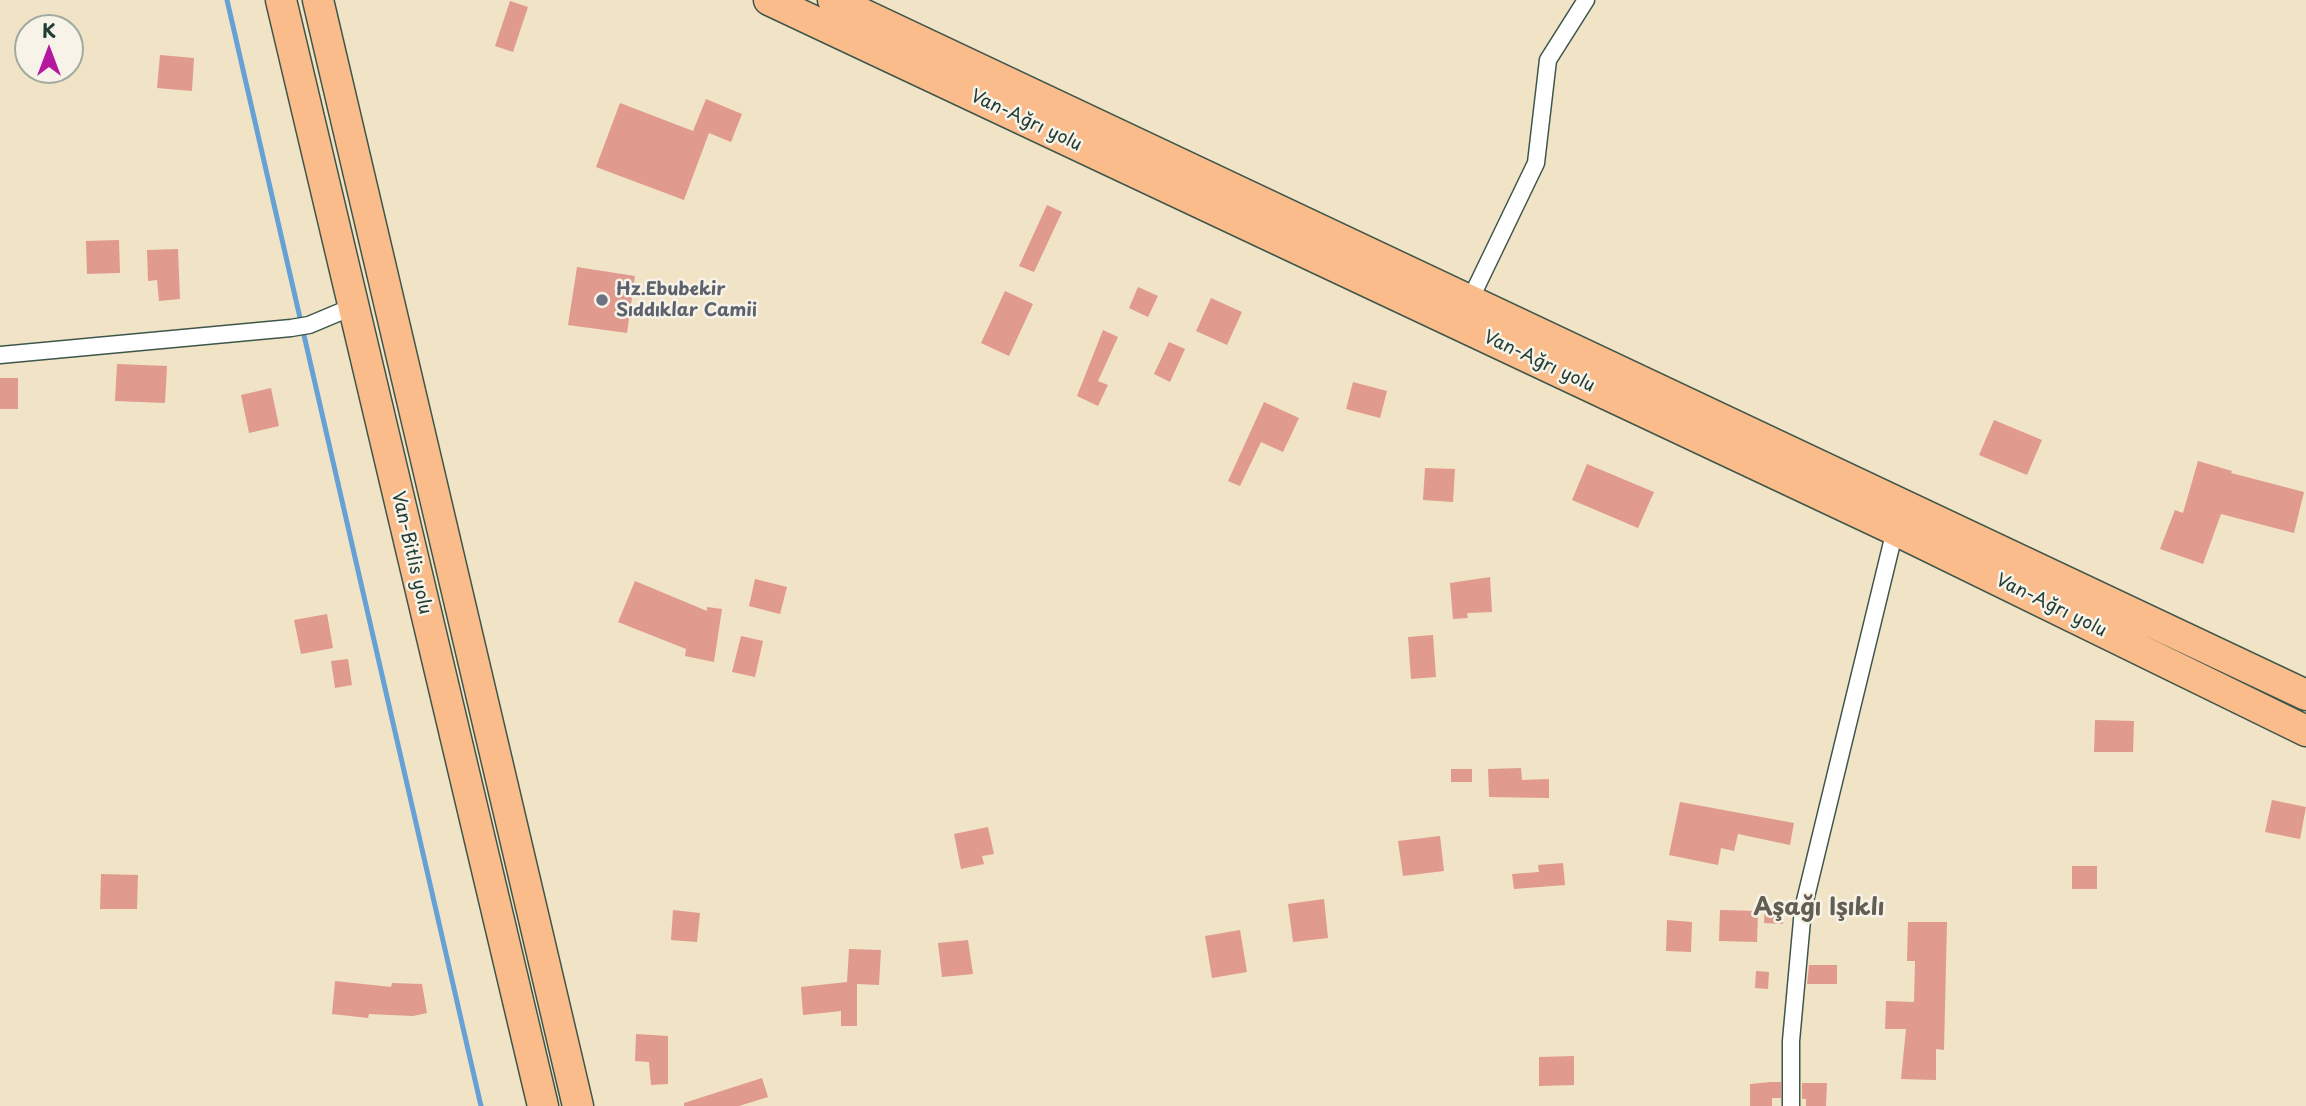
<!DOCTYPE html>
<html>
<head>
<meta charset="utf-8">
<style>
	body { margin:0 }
	#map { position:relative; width:2306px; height:1106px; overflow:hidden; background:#f0e3c6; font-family:"Playpen Sans",sans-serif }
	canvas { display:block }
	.north { position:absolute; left:14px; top:14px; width:70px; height:70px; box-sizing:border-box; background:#f7f3e8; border:2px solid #a1aaa0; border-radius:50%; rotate:0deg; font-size:19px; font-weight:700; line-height:28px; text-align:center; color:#1f3d34 }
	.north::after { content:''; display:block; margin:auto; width:24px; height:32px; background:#b5179e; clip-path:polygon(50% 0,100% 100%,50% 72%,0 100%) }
</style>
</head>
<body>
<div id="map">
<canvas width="2306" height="1106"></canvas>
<div class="north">K</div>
</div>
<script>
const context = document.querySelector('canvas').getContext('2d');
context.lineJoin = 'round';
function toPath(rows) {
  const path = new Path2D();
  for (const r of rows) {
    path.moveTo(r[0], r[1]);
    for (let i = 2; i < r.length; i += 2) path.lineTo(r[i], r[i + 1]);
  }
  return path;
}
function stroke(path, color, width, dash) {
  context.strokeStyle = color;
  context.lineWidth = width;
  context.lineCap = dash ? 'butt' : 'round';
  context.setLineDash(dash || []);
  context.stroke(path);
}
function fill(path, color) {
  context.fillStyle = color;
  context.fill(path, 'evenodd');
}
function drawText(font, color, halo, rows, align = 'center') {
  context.font = font + ' "Playpen Sans",sans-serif';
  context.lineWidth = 5;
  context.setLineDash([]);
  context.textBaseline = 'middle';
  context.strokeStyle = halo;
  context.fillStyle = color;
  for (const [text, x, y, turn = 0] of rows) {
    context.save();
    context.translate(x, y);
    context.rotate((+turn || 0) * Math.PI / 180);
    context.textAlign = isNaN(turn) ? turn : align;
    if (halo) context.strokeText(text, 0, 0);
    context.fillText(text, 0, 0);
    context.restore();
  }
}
stroke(toPath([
	[227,0,481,1106]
]), '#66a1d6', 5);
fill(toPath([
	[510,1,528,7,513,52,495,46],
	[160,55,194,58,192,91,157,88],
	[706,99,742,114,731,142,709,133,684,200,596,167,620,103,693,131],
	[1047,205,1062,212,1034,272,1019,266],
	[119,240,120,273,87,274,86,241],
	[178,249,180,299,159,301,157,280,148,281,147,250],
	[577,267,635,276,627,333,568,325],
	[1138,287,1158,296,1148,317,1129,308],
	[1005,291,1033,304,1009,356,981,343],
	[1211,298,1242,312,1227,345,1196,331],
	[1103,330,1118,337,1098,381,1108,385,1098,406,1077,396],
	[1169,342,1185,349,1170,382,1154,374],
	[117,364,167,366,165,403,115,401],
	[0,378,18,378,18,409,0,409],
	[1353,382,1387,391,1380,418,1346,409],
	[271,388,279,426,249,433,241,395],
	[1264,402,1299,418,1283,452,1261,442,1240,486,1228,481],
	[1994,420,2042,440,2027,475,1979,455],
	[2198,461,2232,471,2231,473,2304,492,2294,533,2221,514,2203,564,2160,549,2175,510,2183,513],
	[1587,464,1654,492,1638,528,1572,500],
	[1425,468,1455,469,1453,502,1423,500],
	[1490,577,1492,612,1467,613,1468,618,1453,619,1450,583],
	[755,579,787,587,780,614,749,606],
	[635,581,707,611,707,607,722,609,714,662,685,656,686,649,618,622],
	[327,614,333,648,301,654,294,620],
	[1433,635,1436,677,1411,679,1408,637],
	[741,636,763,641,755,677,732,672],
	[348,659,352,685,335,688,331,661],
	[2095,720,2134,721,2133,752,2094,752],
	[1521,768,1522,780,1549,779,1549,798,1489,797,1488,769],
	[1451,769,1472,769,1472,782,1451,782],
	[2272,800,2306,807,2300,839,2265,832],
	[1680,802,1794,823,1790,845,1738,834,1734,851,1721,848,1718,865,1669,855],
	[988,827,994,854,982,856,984,864,961,869,954,834],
	[1440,836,1444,871,1403,876,1398,841],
	[1563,863,1565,885,1514,889,1512,874,1539,872,1538,865],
	[2072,866,2097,866,2097,889,2072,889],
	[101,874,138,875,137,909,100,909],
	[1324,899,1328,938,1293,942,1288,904],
	[1765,908,1783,908,1783,924,1764,923],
	[673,910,700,913,697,942,671,940],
	[1720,910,1758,911,1757,942,1719,941],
	[1667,920,1692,922,1691,952,1666,951],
	[1908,922,1947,922,1944,1050,1936,1049,1936,1080,1901,1079,1906,1029,1885,1029,1886,1001,1914,1002,1915,961,1907,961],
	[1240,930,1247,972,1212,978,1205,936],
	[968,940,973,974,942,977,938,943],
	[849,949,881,950,879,985,857,984,857,1026,841,1026,841,1011,803,1015,801,987,847,982],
	[1809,965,1837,965,1837,984,1807,984],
	[1756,971,1769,972,1768,989,1755,988],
	[335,981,391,987,392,983,422,984,427,1013,413,1016,369,1014,368,1018,332,1014],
	[636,1034,668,1036,668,1084,651,1085,649,1062,635,1061],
	[1574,1056,1574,1085,1539,1086,1539,1057],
	[762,1078,768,1097,739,1106,684,1106,684,1103],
	[1771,1082,1781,1082,1781,1098,1772,1098,1772,1106,1750,1106,1750,1084],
	[1802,1083,1827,1083,1826,1106,1806,1106,1806,1099,1802,1099]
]), '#e09a8e');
const street = toPath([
	[1470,300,1536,163,1548,60,1586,0],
	[0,355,291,328,309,325,352,307],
	[1791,1106,1791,1041,1803,909,1895,530]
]);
const highway = toPath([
	[281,0,543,1106],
	[318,0,578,1106],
	[769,0,1895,530,2306,731],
	[833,0,2306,695]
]);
stroke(street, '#3e564a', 19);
stroke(highway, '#3e564a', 33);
stroke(street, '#fff', 16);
stroke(highway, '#fabc8b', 30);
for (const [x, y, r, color] of [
	[602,300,7,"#6b7280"]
]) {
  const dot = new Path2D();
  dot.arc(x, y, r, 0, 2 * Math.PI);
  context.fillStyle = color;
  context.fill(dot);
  stroke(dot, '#f7f3e8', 2.5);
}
drawText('18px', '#1f3d34', '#f7f3e8', [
	["Van-Ağrı yolu",1026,121,25],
	["Van-Ağrı yolu",1539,362,25],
	["Van-Bitlis yolu",411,553,77],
	["Van-Ağrı yolu",2051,606,26]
]);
drawText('bold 18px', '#5b616d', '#f7f3e8', [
	["Hz.Ebubekir",616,290],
	["Sıddıklar Camii",616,311]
], 'left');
drawText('bold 24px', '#635e54', '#f7f3e8', [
	["Aşağı Işıklı",1819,908]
]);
</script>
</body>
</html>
